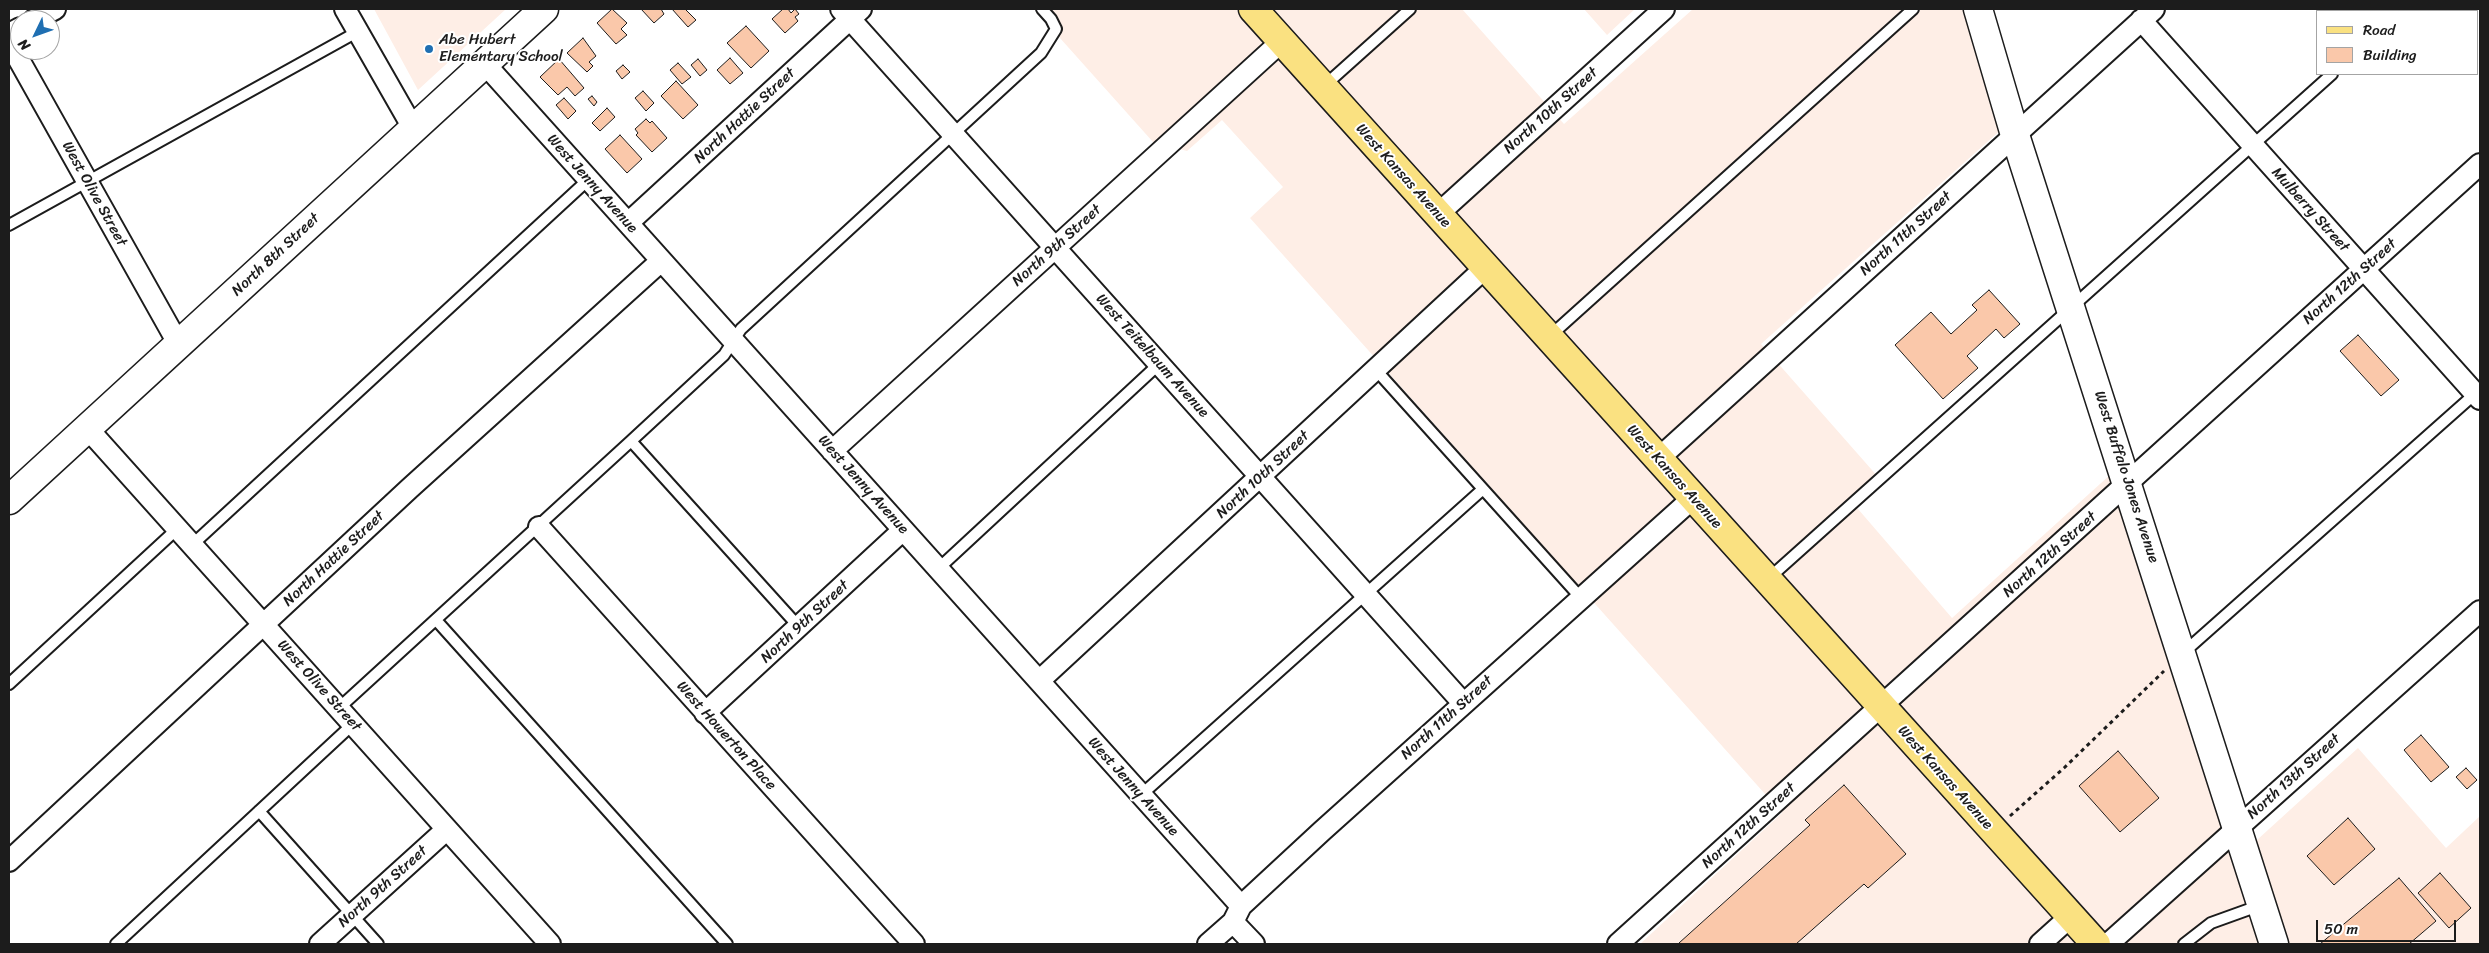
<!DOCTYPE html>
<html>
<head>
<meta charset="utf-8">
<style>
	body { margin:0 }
	#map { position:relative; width:2489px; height:953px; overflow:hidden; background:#fff; font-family:Sriracha,sans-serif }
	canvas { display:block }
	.frame { position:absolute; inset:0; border:10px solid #1c1c1c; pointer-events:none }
	.legend { position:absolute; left:2316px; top:10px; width:162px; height:65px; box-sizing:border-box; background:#fff; border:1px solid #a4a4a4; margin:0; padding:6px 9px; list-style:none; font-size:15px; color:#1c1c1c }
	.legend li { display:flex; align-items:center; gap:10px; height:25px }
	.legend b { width:25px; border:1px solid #a4a4a4 }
	.north { position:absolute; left:10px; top:10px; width:50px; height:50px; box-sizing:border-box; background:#fff; border:1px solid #a4a4a4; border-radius:50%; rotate:228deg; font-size:14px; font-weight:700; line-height:20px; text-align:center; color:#1c1c1c }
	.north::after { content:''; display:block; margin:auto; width:18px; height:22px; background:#1f6fb2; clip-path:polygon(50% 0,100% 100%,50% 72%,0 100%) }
	.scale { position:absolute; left:2316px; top:920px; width:140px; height:22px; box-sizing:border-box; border:2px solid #1c1c1c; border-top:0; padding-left:6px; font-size:15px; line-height:18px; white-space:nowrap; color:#1c1c1c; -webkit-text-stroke:4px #fff; paint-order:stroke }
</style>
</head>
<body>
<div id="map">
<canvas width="2489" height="953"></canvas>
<div class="frame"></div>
<ul class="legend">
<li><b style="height:6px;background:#fae181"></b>Road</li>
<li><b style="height:14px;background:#fac8aa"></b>Building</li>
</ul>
<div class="north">N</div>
<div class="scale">50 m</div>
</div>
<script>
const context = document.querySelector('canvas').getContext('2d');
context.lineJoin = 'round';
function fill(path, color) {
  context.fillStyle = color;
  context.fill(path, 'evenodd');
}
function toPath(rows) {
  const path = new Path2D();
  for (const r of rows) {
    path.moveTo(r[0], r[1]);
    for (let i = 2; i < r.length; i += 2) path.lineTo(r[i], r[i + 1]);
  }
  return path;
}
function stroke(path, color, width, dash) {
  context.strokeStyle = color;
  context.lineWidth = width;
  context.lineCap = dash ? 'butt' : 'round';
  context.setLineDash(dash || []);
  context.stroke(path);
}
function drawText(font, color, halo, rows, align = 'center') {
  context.font = font + ' Sriracha,sans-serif';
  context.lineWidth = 4;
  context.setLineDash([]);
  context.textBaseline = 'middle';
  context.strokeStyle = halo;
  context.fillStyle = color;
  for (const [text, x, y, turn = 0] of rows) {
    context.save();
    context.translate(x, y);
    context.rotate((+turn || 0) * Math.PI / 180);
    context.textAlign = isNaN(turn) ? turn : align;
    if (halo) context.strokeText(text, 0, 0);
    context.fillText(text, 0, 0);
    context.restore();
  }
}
fill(toPath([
	[374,9,506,9,418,90],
	[1034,9,1462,9,1564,124,1693,9,1965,9,2003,128,1761,344,1879,478,1852,502,1952,618,2111,474,2235,860,2358,748,2446,848,2480,816,2480,944,1640,944,1782,813,1250,218,1283,187,1222,120,1187,151,1153,142],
	[1584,9,1635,9,1607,35]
]), '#feeee6');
const building = toPath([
	[612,9,627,23,621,29,627,35,616,44,597,23,612,9],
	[641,9,661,9,664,14,654,23,641,9],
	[672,9,685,9,696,20,688,27,672,9],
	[783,9,788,9,791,13,795,9,799,14,795,17,798,21,785,33,772,19,783,9],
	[746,26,769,51,751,68,727,43,746,26],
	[583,38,596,56,589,62,593,66,587,72,567,53,583,38],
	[730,58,743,73,730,84,717,70,730,58],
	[559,59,584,88,575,96,567,87,558,95,540,77,559,59],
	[698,59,707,70,700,76,691,65,698,59],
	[678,63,691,77,682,84,670,70,678,63],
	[623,65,630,72,622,79,616,71,623,65],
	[676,81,698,105,683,119,661,96,676,81],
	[643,91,654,103,646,111,635,98,643,91],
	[592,96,597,102,594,106,588,99,592,96],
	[564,98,576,111,568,119,556,105,564,98],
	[607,108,615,117,600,131,592,123,607,108],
	[646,119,650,123,652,121,667,138,652,152,636,135,638,133,635,129,646,119],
	[620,135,642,159,627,173,605,149,620,135],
	[1989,290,2020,324,2004,338,1996,329,1967,356,1978,368,1943,399,1895,345,1931,312,1951,334,1977,310,1972,305,1989,290],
	[2358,335,2399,380,2381,396,2340,351,2358,335],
	[2421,735,2449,767,2431,782,2404,750,2421,735],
	[2118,751,2159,798,2120,832,2079,786,2118,751],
	[2466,768,2477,780,2467,789,2456,777,2466,768],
	[1844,785,1906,854,1868,888,1864,884,1796,944,1680,944,1679,943,1810,825,1805,820,1844,785],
	[2348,818,2375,849,2334,885,2307,856,2348,818],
	[2440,873,2471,908,2449,928,2418,893,2440,873],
	[2399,878,2436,921,2409,944,2320,944,2399,878]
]);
fill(building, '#fac8aa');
stroke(building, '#1c1c1c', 1);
const lane = toPath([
	[2401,11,2404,9],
	[1323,87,1410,9],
	[9,225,357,32],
	[1550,336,1913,9],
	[1376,370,1581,598],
	[631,441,799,627],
	[192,545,589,179],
	[938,569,1159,364],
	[1768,579,2332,74],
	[436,620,727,944],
	[2183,653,2477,392],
	[9,684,177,529],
	[339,708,631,441,724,355,741,329,1041,53,1056,29,1051,19,1042,9],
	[1141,795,1483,489],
	[259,811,378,944],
	[116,944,353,724],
	[2184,944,2211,923,2261,905]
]);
const street = toPath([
	[345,9,413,128],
	[841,9,1463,703],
	[34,20,55,9],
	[2141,20,2480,399],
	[9,34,20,28],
	[9,42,179,345],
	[485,64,1241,906],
	[1438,214,1664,9],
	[628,223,861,9],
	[88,429,550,944],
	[832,451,1282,41],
	[1658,459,2154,9],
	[539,527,914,944],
	[1039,681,1486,267],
	[705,713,903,530],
	[9,861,410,488,661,261],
	[1233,922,1254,944],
	[320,944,446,830],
	[1208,944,1233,922,1241,906,1322,831,1693,498],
	[1618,944,2480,164],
	[2040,944,2070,917],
	[2108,944,2480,611]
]);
const secondary = toPath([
	[1978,9,2015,135,2274,944],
	[9,500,544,9]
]);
const primary = toPath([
	[1253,9,2096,944]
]);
stroke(lane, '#1c1c1c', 14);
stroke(street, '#1c1c1c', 24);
stroke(secondary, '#1c1c1c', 31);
stroke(primary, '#1c1c1c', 31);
stroke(toPath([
	[2010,816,2064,768,2164,671]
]), '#1c1c1c', 3, [4, 4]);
stroke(lane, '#fff', 10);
stroke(street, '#fff', 20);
stroke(secondary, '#fff', 28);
stroke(primary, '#fae181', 28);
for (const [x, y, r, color] of [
	[429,49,5,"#1f6fb2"]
]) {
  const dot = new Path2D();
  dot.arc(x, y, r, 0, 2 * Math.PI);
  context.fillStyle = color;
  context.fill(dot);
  stroke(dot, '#fff', 2);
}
drawText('15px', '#1c1c1c', '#fff', [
	["Abe Hubert",439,40],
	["Elementary School",439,57]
], 'left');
drawText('15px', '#1c1c1c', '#fff', [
	["North 10th Street",1551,111,-42],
	["North Hattie Street",745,116,-43],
	["West Kansas Avenue",1403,176,48],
	["West Jenny Avenue",592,184,48],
	["West Olive Street",94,194,61],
	["Mulberry Street",2310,210,48],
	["North 11th Street",1906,234,-42],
	["North 9th Street",1057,246,-42],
	["North 8th Street",276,255,-43],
	["North 12th Street",2350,282,-42],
	["West Teitelbaum Avenue",1152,356,48],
	["North 10th Street",1263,475,-43],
	["West Kansas Avenue",1674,477,48],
	["West Buffalo Jones Avenue",2126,477,72],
	["West Jenny Avenue",863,485,48],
	["North 12th Street",2050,555,-42],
	["North Hattie Street",334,559,-43],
	["North 9th Street",805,622,-43],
	["West Olive Street",319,686,48],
	["North 11th Street",1447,718,-42],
	["West Howerton Place",726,736,48],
	["North 13th Street",2294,777,-42],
	["West Kansas Avenue",1945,778,48],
	["West Jenny Avenue",1133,787,48],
	["North 12th Street",1749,826,-42],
	["North 9th Street",383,887,-42]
]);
</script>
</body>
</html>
